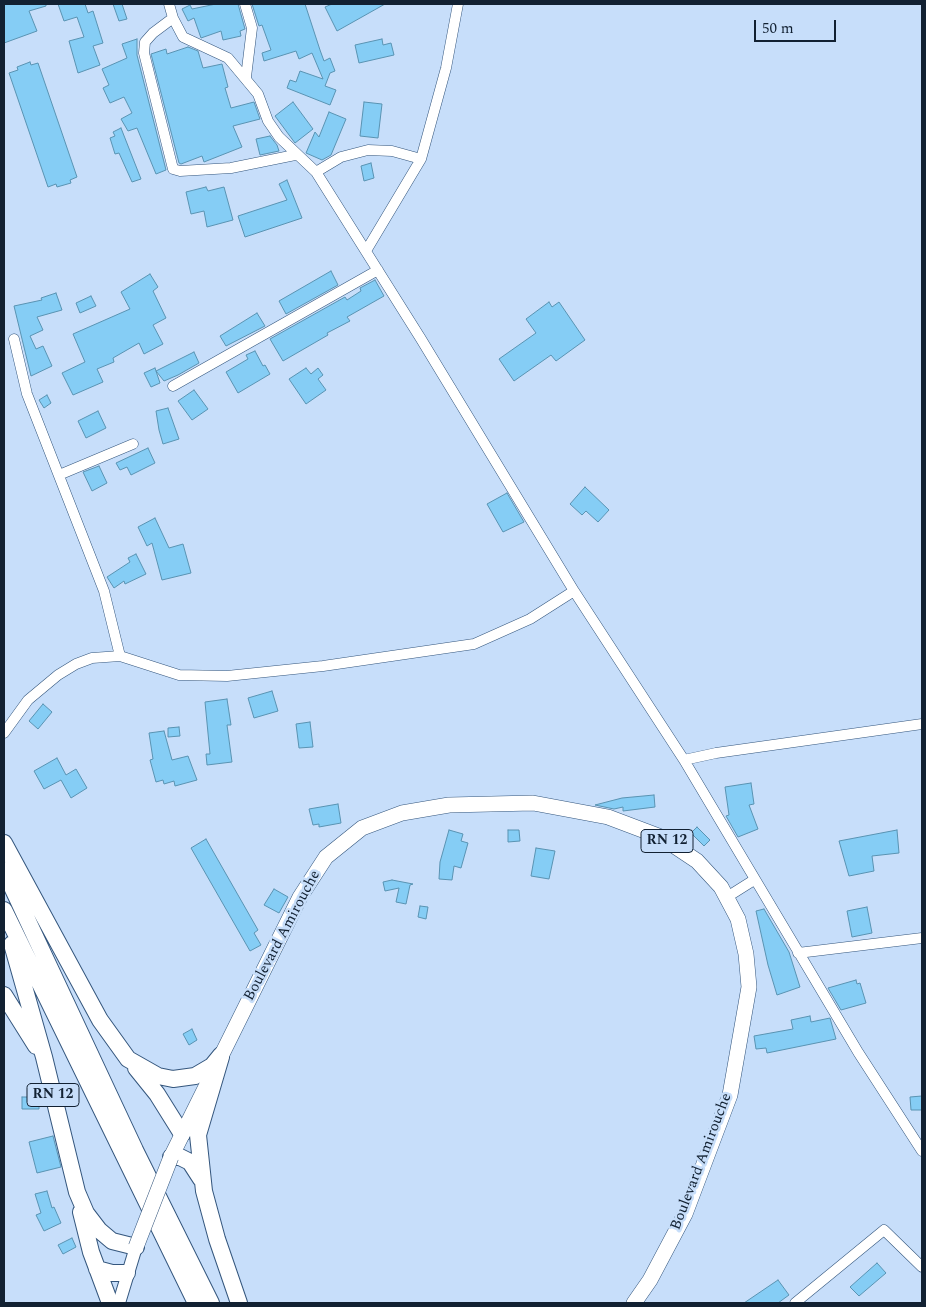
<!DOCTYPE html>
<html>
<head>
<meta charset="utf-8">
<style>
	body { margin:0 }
	#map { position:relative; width:926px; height:1307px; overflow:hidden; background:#c7defa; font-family:Spectral,serif }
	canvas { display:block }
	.frame { position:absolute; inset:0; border:5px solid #122132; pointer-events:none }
	.scale { position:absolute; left:754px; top:20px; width:82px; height:22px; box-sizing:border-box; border:2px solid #122132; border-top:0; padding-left:6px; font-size:15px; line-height:18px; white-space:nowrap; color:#122132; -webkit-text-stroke:4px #c7defa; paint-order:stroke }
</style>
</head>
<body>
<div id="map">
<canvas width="926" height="1307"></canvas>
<div class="frame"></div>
<div class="scale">50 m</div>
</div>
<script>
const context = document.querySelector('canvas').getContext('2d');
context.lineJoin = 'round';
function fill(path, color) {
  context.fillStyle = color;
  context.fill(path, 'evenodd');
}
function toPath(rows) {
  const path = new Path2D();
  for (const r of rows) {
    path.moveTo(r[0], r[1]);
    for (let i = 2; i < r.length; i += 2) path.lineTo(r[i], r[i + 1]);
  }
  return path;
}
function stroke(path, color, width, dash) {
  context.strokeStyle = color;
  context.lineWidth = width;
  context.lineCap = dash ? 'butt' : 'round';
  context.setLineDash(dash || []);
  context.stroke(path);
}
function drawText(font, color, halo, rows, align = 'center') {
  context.font = font + ' Spectral,serif';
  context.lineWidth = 5;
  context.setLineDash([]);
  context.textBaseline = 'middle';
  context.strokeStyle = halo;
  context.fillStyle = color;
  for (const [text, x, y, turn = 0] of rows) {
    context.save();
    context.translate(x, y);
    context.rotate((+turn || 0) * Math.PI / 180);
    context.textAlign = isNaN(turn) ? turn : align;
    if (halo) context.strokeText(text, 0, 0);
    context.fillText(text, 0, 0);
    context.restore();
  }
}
const building = toPath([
	[4,4,46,4,46,6,29,11,37,31,4,43,4,4],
	[58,4,85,4,88,13,93,11,103,43,93,46,100,65,78,73,69,41,84,37,77,17,64,21,58,4],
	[113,4,122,4,127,19,119,21,113,4],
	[216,4,238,4,245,29,240,31,241,36,223,40,221,31,201,38,194,18,188,21,182,9,190,5,192,9,216,4],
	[252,4,305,4,320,50,324,61,330,58,335,71,330,73,325,86,336,90,330,105,287,88,290,80,296,82,300,71,323,79,312,53,299,59,296,51,264,61,262,53,271,50,262,25,259,26,252,4],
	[332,4,385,4,337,31,325,7,332,4],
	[137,39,137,55,166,170,156,174,137,128,128,131,121,119,132,113,124,97,110,103,103,88,109,85,102,69,127,58,122,44,137,39],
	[382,39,383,45,391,43,394,55,359,63,355,45,382,39],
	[188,47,198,51,203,68,222,64,228,87,225,88,231,108,254,102,260,119,233,126,242,147,204,162,202,156,181,164,179,163,151,54,166,49,167,54,188,47],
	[30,62,31,65,38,63,77,177,70,180,71,183,57,187,56,184,48,187,9,73,18,70,17,67,30,62],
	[293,102,313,129,295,143,275,116,293,102],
	[364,102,382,104,378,138,360,136,364,102],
	[329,112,346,119,331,155,322,160,306,153,315,132,319,137,329,112],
	[121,128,141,179,132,182,119,153,115,154,110,138,115,136,113,132,121,128],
	[270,136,277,145,279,151,260,155,256,139,270,136],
	[371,163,374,178,364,181,361,166,371,163],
	[287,180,302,218,245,237,238,216,287,200,279,184,287,180],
	[206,187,208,191,224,187,233,220,207,227,204,211,191,214,186,192,206,187],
	[331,271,338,285,286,314,279,301,331,271],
	[150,274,158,287,153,291,166,318,153,325,163,344,144,354,139,343,113,358,114,362,97,369,103,382,73,395,62,373,85,362,73,334,130,309,121,292,150,274],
	[375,280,384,296,347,317,350,321,327,333,328,335,283,361,270,339,345,297,347,300,361,291,360,288,375,280],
	[56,293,62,310,37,317,43,330,30,336,36,349,43,346,52,366,31,376,14,306,42,300,41,298,56,293],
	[91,296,96,306,80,313,76,303,91,296],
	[549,302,552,307,559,302,585,340,556,361,551,355,514,381,499,359,536,333,526,319,549,302],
	[257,313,265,326,226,346,220,336,257,313],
	[255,351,263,366,265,365,270,374,238,393,226,372,248,359,246,355,255,351],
	[194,352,199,363,178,375,164,381,156,371,194,352],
	[155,368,160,383,151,387,144,373,155,368],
	[306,368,311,374,318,368,323,375,318,379,326,390,306,404,289,379,306,368],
	[194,390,208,409,192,420,178,401,194,390],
	[47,395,51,403,44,408,39,400,47,395],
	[168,408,179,439,163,444,159,430,156,411,168,408],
	[98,411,106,428,86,438,78,421,98,411],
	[148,448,155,463,131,475,127,467,120,470,116,463,148,448],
	[99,466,107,483,92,491,83,472,99,466],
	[585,487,609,510,598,522,586,511,582,515,570,504,585,487],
	[507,493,524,522,503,532,487,504,507,493],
	[155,518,169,548,183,544,191,573,162,580,152,543,147,546,138,527,155,518],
	[136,554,146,574,125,584,124,581,114,588,107,577,130,562,128,558,136,554],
	[272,691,278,711,254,718,248,698,272,691],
	[227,699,231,725,227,725,232,762,207,765,206,754,210,754,205,702,227,699],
	[43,704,52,712,38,729,29,721,43,704],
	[310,722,313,747,299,748,296,724,310,722],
	[179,727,180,736,168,737,168,728,179,727],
	[164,731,172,760,188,756,197,780,175,786,174,781,164,784,163,780,156,782,150,760,153,759,149,733,164,731],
	[57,758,66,775,76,769,87,788,71,798,61,780,44,789,34,771,57,758],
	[751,783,754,804,749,805,758,829,738,837,726,816,729,815,725,787,751,783],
	[654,795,655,807,623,811,623,807,614,809,595,805,622,798,654,795],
	[338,804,341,823,319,827,319,824,313,825,309,809,338,804],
	[697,827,710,840,704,846,691,833,697,827],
	[449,830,463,834,461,841,468,843,461,868,454,866,452,880,439,879,440,862,449,830],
	[508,830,519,830,520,841,508,842,508,830],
	[897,830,899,853,872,856,874,871,849,876,839,841,897,830],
	[206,839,258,930,254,933,261,945,250,951,191,848,206,839],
	[536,848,555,851,549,879,531,876,536,848],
	[392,880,413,884,410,885,406,904,396,902,399,888,385,891,383,882,392,880],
	[274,889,288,897,279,913,264,905,274,889],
	[420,906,428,907,426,919,418,917,420,906],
	[867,907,872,933,852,937,847,911,867,907],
	[764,909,789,952,800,987,777,995,768,965,756,911,764,909],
	[856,980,857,984,860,983,866,1003,841,1010,828,988,856,980],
	[810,1016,811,1022,830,1018,836,1039,767,1053,766,1048,756,1049,754,1036,793,1029,791,1020,810,1016],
	[192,1029,197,1040,189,1045,183,1034,192,1029],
	[922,1096,922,1110,911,1110,910,1097,922,1096],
	[22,1097,39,1097,39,1109,22,1109,22,1097],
	[53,1136,61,1167,37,1173,29,1142,53,1136],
	[47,1191,52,1208,54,1207,61,1223,44,1231,36,1215,41,1213,35,1194,47,1191],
	[72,1238,76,1247,63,1254,58,1245,72,1238],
	[877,1263,886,1273,859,1296,850,1287,877,1263],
	[778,1280,789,1295,778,1303,744,1303,778,1280]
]);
fill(building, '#85cdf5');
stroke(building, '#5993b2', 1);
const minor = toPath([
	[169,4,173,18,183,37,228,58,258,94,268,121,279,137,316,172,421,339,574,591,684,760,858,1052,922,1151],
	[245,4,252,28,246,77],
	[173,18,153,33,145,42,144,53,173,169,180,171,231,168,295,155],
	[316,172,341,157,368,150,392,151,421,159],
	[366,251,421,159,446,68,458,4],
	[14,339,27,394,104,591,120,656],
	[173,386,378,270],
	[59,475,133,444],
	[4,733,28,700,58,675,76,664,92,658,120,656,179,675,227,676,323,666,474,644,530,619,574,591],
	[684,760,716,753,922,724],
	[727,897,754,880],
	[798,953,922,938],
	[795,1303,884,1230,922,1267]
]);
const tertiary = toPath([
	[119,1303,136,1247]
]);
const primary = toPath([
	[171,1157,300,897,326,857,362,828,402,813,449,805,533,803,608,817,661,837,697,861,721,887,738,919,746,954,749,987,730,1095,685,1214,650,1280,634,1303]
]);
const trunk = toPath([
	[4,843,100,1020,128,1059,158,1076,173,1079,195,1076,212,1066,221,1055],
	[4,870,135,1150,211,1303],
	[4,910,196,1303],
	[12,944,44,1057,77,1192,86,1213,99,1230,112,1241,136,1247],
	[4,995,36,1046],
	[221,1057,198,1135,204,1191,217,1239,239,1303],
	[136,1068,157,1094,182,1134],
	[171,1157,180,1157,190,1162,201,1179],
	[81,1212,91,1252,110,1303],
	[97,1269,112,1273,127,1273]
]);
stroke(minor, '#34567d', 11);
stroke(tertiary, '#34567d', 14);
stroke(primary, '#34567d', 16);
stroke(trunk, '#34567d', 18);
stroke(minor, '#fff', 10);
stroke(tertiary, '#fff', 12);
stroke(primary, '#fff', 15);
stroke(trunk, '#fff', 16);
const primaryBridge = toPath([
	[136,1247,171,1157]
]);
stroke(primaryBridge, '#34567d', 16, []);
stroke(primaryBridge, '#fff', 15);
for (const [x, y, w] of [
	[667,841,52],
	[53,1095,52]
]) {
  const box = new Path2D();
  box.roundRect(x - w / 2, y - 11.5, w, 23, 4);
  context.fillStyle = '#c7defa';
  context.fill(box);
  stroke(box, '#122132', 1);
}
drawText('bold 14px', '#122132', null, [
	["RN 12",667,841],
	["RN 12",53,1095]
]);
drawText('15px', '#122132', '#c7defa', [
	["Boulevard Amirouche",283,936,-62],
	["Boulevard Amirouche",702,1162,-69]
]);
</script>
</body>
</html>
